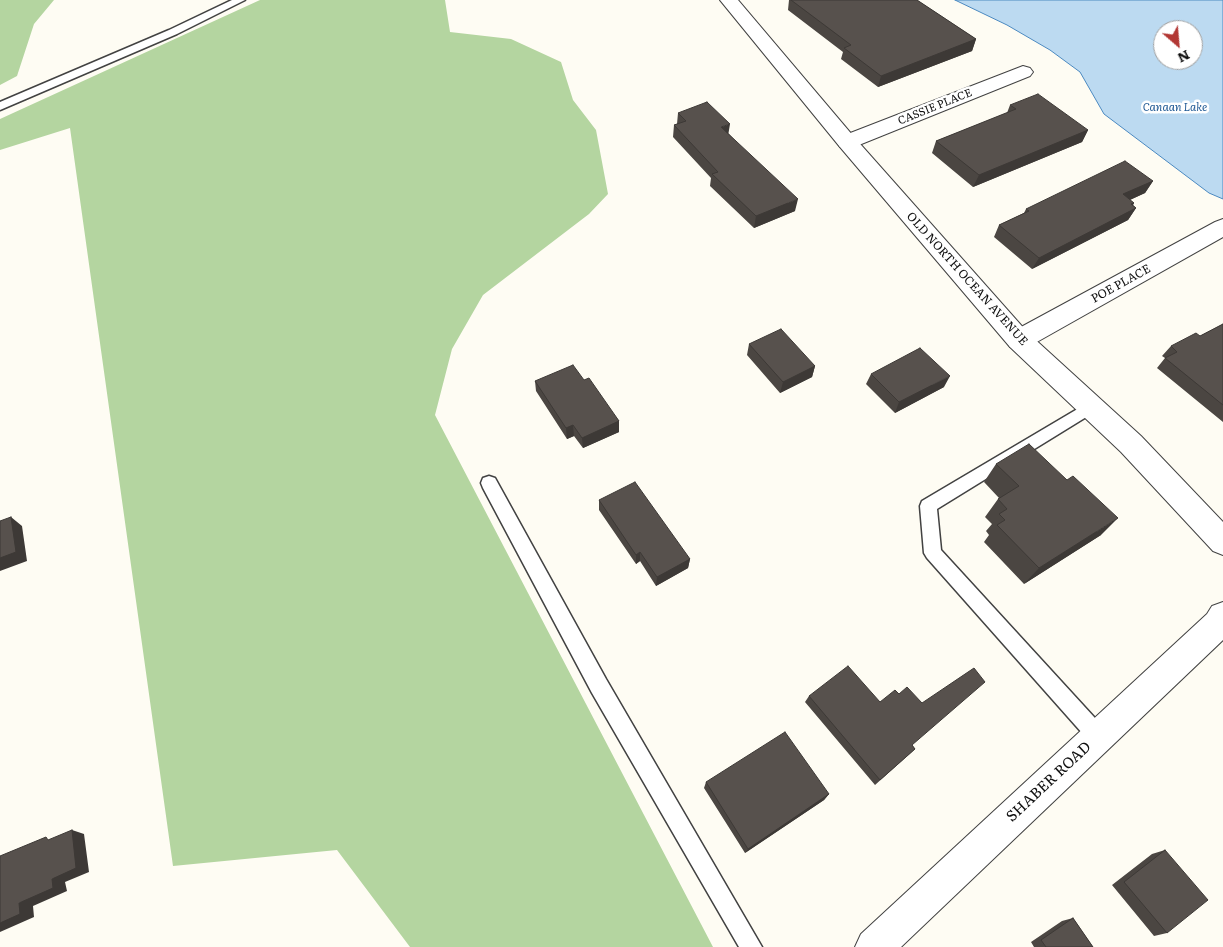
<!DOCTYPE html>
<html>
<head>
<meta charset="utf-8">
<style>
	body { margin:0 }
	#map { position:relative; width:1223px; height:947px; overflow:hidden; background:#fefcf3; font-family:Literata,serif }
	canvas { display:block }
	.north { position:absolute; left:1153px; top:20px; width:50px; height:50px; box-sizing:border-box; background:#fff; border:1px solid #9f9f9f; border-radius:50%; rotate:153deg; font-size:14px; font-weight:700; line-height:20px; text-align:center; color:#0f0f0f }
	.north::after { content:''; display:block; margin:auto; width:18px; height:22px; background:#b23734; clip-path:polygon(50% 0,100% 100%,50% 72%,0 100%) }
</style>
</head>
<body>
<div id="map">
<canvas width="1223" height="947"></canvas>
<div class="north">N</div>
</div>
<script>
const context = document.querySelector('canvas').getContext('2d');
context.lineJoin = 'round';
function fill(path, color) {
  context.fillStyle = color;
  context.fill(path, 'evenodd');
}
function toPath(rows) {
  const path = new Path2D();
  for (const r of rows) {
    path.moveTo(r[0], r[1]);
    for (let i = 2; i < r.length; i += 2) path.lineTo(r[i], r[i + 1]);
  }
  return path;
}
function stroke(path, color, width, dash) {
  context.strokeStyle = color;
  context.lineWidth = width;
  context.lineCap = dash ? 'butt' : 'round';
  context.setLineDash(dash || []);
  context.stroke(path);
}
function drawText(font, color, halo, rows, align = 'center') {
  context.font = font + ' Literata,serif';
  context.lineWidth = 5;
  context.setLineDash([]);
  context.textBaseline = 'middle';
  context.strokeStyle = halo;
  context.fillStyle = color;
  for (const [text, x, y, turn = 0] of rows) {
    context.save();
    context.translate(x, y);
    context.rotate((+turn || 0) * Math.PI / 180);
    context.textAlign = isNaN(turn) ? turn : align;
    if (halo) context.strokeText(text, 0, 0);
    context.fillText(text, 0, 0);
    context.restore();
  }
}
fill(toPath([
	[0,0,54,0,34,24,17,76,0,85],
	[260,0,445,0,450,32,511,39,561,62,573,100,596,130,608,194,589,214,483,295,452,349,435,415,713,947,410,947,337,850,173,866,70,128,0,150,0,119]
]), '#b4d5a0');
const water = toPath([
	[955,0,1223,0,1223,199,1209,193,1104,114,1080,72,1050,50,1007,25,955,0],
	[1163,30,1193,30,1193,60,1163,60,1163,30]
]);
fill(water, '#bcdaf1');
stroke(water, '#4b89c0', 1);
const service = toPath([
	[232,0,245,0,177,34,0,110,0,102,169,30,232,0],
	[1091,401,1096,403,1099,407,1096,411,937,509,941,550,1105,729,1108,736,1105,743,1098,746,1091,743,927,558,924,553,920,506,922,501,1091,401],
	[489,476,495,478,606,679,762,947,739,947,592,693,483,488,481,483,483,478,489,476]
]);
const minor = toPath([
	[1023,66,1030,68,1033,72,1030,76,854,147,847,148,840,147,837,142,840,137,1023,66],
	[1223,219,1223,237,1028,347,1019,349,1010,347,1007,340,1010,333,1215,222,1223,219]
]);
const tertiary = toPath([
	[720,0,738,0,854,137,1028,333,1141,436,1223,522,1223,555,1213,551,1121,452,1010,347,840,147,720,0],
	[1223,602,1223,640,901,947,855,947,861,934,1207,614,1212,606,1223,602]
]);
stroke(service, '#424242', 3);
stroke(minor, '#424242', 2);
stroke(tertiary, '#424242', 2);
fill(service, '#fff');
fill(minor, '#fff');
fill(tertiary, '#fff');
fill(toPath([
	[789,0,917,0,976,39,972,51,878,87,841,59,843,52,788,10],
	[1010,105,1088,130,1082,142,973,187,932,153,936,141,1007,113],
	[678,113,729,134,795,211,754,228,710,186,711,178,673,137,674,125,677,124],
	[1153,181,1145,193,1130,200,1134,203,1133,205,1136,208,1128,220,1032,269,994,237,999,225,1024,213,1026,209],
	[1223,324,1223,422,1157,368,1165,358,1162,356,1171,346,1200,336],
	[749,344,815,366,812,377,780,393,747,355],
	[871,374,944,387,895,413,866,384],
	[584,380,619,421,619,432,583,448,574,436,567,439,536,391,535,381],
	[996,464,1101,535,1024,584,984,542,989,535,986,531,992,524,985,517,998,499,999,498,984,482],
	[599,500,690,559,688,568,656,586,640,561,636,564,599,510],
	[809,696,912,745,915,749,875,785,805,702],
	[706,782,829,794,824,800,745,853,704,788],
	[1165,850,1167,933,1154,936,1112,885,1152,854],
	[1073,918,1093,947,1034,947,1031,942,1062,921]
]), '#4b4642');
fill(toPath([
	[976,39,972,51,878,87,881,76],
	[730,124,728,136,721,127],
	[1088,130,1082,142,973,187,979,175],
	[1153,181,1145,193,1116,206,1123,194],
	[798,199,795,211,754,228,756,216],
	[1134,203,1129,212,1136,208,1128,220,1032,269,1039,258],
	[815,366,812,377,780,393,783,382],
	[950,376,944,387,895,413,899,402],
	[619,421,619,432,583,448,582,438],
	[573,425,574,436,567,439,566,428],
	[11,517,22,526,27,561,0,571,0,558],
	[1118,518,1101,535,1024,584,1039,568],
	[640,552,640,561,636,564,636,555],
	[690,559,688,568,656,586,657,577],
	[829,794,824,800,745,853,748,849],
	[72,830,84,834,89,872,65,882,67,891,33,906,34,917,0,932,0,923,19,903,52,879]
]), '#3d3936');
const building = toPath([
	[791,0,917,0,976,39,881,76,844,48,851,45,791,0],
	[1038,94,1088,130,979,175,936,141,1016,109,1010,105,1038,94],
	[707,102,730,124,721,127,798,199,756,216,712,174,718,172,674,125,686,121,678,113,707,102],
	[1125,161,1153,181,1123,194,1134,203,1131,204,1136,208,1039,258,999,225,1029,211,1026,209,1125,161],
	[1223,324,1223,405,1165,358,1177,352,1171,346,1196,333,1200,336,1223,324],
	[781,329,815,366,783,382,749,344,781,329],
	[920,348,950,376,899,402,871,374,920,348],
	[573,365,584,380,589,378,619,421,582,438,573,425,566,428,535,381,573,365],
	[1029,444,1067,480,1073,476,1118,518,1039,568,997,525,1005,520,999,514,1007,509,998,499,1019,486,996,464,1029,444],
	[635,482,690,559,657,577,640,552,636,555,599,500,635,482],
	[11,517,16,552,0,558,0,521,11,517],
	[848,666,880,702,895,690,899,694,907,687,922,703,974,668,985,682,912,745,915,749,880,780,809,696,848,666],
	[785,732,829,794,748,849,706,782,785,732],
	[72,830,76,868,52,879,53,888,19,903,20,914,0,923,0,856,46,837,48,840,72,830],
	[1165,850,1208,900,1167,933,1124,882,1165,850],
	[1073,918,1093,947,1046,947,1041,940,1073,918]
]);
fill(building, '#57514d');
stroke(building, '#3d3936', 1);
drawText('11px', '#0f0f0f', '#fff', [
	["CASSIE PLACE",935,107,-22]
]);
drawText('italic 11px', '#245c96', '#fff', [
	["Canaan Lake",1175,108]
]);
drawText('12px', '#0f0f0f', '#fff', [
	["OLD NORTH OCEAN AVENUE",967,279,48],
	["POE PLACE",1121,284,-29]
]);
drawText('15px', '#0f0f0f', '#fff', [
	["SHABER ROAD",1049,782,-43]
]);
</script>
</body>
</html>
